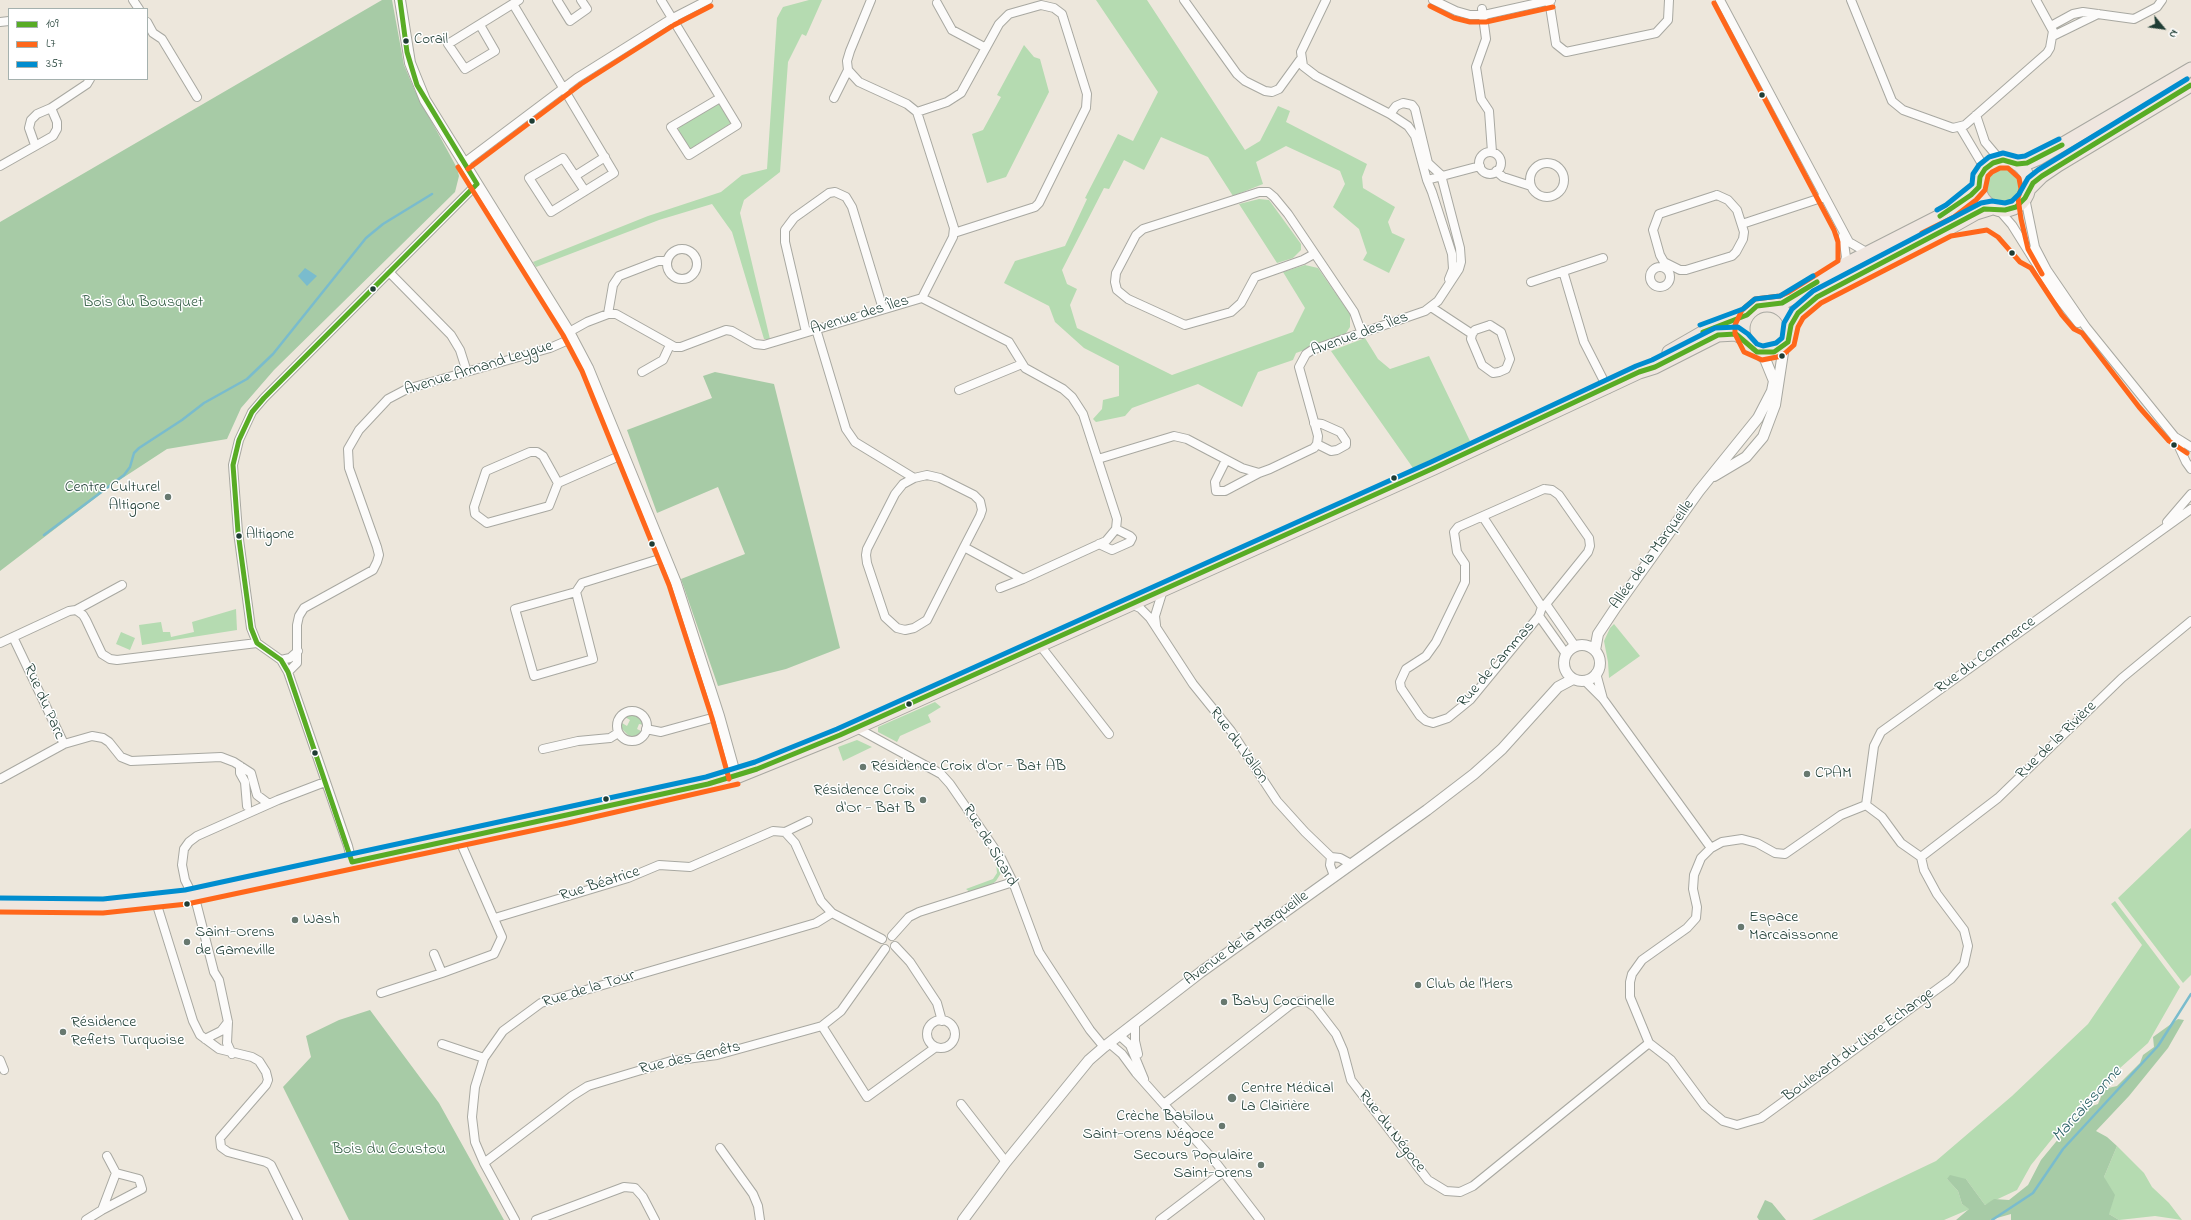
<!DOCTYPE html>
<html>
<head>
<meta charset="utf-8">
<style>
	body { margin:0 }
	#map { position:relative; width:2191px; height:1220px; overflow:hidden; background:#ede7dc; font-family:"Indie Flower",sans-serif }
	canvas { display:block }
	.legend { position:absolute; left:8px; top:8px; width:140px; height:72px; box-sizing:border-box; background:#fff; border:1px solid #a5b1ae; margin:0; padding:5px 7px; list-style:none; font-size:12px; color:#1f3d34 }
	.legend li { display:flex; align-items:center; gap:8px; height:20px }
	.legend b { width:20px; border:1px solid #a5b1ae }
	.north { position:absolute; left:2143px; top:8px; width:40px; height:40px; -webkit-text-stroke:3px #fff; paint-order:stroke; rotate:119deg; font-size:11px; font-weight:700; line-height:16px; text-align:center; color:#1f3d34 }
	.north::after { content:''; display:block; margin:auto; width:14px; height:18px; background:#1f3d34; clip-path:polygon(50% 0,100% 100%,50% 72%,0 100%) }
</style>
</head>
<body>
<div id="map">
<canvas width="2191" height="1220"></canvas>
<ul class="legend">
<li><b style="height:5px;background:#58ac25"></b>109</li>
<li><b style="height:5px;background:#ff671b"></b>L7</li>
<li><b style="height:5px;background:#008dcf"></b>357</li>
</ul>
<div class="north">N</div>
</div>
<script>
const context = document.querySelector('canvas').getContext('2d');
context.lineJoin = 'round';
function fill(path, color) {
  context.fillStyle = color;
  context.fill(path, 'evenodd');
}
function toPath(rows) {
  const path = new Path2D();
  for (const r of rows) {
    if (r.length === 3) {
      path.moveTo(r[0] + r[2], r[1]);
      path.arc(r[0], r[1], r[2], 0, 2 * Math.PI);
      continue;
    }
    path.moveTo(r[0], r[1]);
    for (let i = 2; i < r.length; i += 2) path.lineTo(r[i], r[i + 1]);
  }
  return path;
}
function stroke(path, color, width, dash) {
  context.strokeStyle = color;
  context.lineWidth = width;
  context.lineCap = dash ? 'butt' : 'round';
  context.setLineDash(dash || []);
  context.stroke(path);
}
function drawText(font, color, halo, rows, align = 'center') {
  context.font = font + ' "Indie Flower",sans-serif';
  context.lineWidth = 3;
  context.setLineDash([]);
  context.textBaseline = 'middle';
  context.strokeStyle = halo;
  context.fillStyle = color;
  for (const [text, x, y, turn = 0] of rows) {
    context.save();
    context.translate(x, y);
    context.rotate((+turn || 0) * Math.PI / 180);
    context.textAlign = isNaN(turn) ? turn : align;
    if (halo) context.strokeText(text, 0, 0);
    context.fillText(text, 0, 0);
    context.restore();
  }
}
fill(toPath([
	[809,0,822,0,806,36,802,34,788,62,780,172,744,200,740,213,770,339,764,339,732,232,712,204,659,220,536,267,533,262,648,216,721,192,742,175,767,169,777,18,783,7],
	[1096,0,1147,0,1245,150,1260,141,1278,106,1290,111,1286,122,1367,164,1362,177,1363,188,1395,207,1388,222,1392,233,1405,239,1389,273,1363,260,1367,253,1359,229,1333,207,1345,184,1340,171,1286,146,1256,162,1263,184,1233,196,1208,157,1161,137,1144,170,1124,160,1109,189,1104,188,1062,270,1067,284,1077,289,1070,305,1077,328,1172,375,1293,332,1305,308,1283,272,1305,265,1318,268,1350,314,1350,327,1344,336,1296,353,1293,360,1258,372,1242,407,1198,384,1132,408,1125,416,1096,422,1093,419,1102,409,1103,400,1119,396,1119,366,1084,348,1055,322,1049,306,1004,283,1015,261,1065,246,1087,199,1085,198,1118,134,1133,141,1158,92],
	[1024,45,1034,57,1040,59,1049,92,1006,177,987,183,972,134,983,130,1001,97,997,95],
	[719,103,731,123,690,150,678,131,679,127],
	[2003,185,17],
	[1259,199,1269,200,1301,244,1301,250,1293,258,1277,263,1239,204],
	[1365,338,1378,359,1390,369,1429,356,1470,441,1413,468,1331,351],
	[236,609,237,630,142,645,139,625,161,622,163,632,170,632,171,637,194,632,192,622],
	[1614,624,1640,656,1609,678,1608,662,1604,641,1610,628],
	[121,632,135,638,130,650,116,644],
	[935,702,941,707,928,715,931,722,900,736,897,742,878,732,878,727],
	[630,714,639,715,644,721,645,725,639,724,637,729,643,732,639,736,630,737,622,729,622,723,627,726,630,720,625,717],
	[857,740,872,747,843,761,838,747],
	[2191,828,2191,975,2183,983,2118,898],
	[996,863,1001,873,996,881,991,885,970,892,966,889,993,879,997,873],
	[2115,901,2180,987,2148,1043,2081,1103,2031,1165,2017,1190,1985,1205,1966,1179,1947,1179,1958,1191,1962,1204,1970,1209,1944,1220,1812,1220,1936,1161,2012,1096,2088,1024,2142,945,2111,904],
	[2117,1146,2144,1173,2152,1187,2169,1203,2182,1220,2155,1216,2119,1220,2109,1214,2104,1177]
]), '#b5dbb1');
fill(toPath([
	[382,0,392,0,404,65,415,91,457,168,459,176,455,192,274,370,241,408,227,439,167,449,115,483,0,571,0,222],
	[715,372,774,384,840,648,786,669,718,686,681,579,745,554,718,487,657,513,627,430,712,398,703,376],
	[370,1010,439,1103,504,1220,349,1220,283,1087,311,1057,306,1036,339,1020],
	[2178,1019,2184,1020,2168,1048,2129,1096,2096,1131,2107,1137,2117,1146,2104,1177,2115,1195,2109,1214,2119,1220,2011,1220,2011,1214,1990,1220,1956,1220,1969,1209,1962,1204,1958,1191,1947,1179,1950,1175,1966,1179,1985,1205,1994,1199,2009,1200,2028,1185,2041,1160,2083,1109,2098,1104,2104,1089,2117,1086,2140,1063,2143,1055,2154,1047,2153,1037],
	[1765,1200,1772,1203,1786,1220,1759,1220,1757,1217]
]), '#a7cba6');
fill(toPath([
	[305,268,317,276,307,286,298,276]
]), '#7abccd');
stroke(toPath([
	[44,535,124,475,130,467,134,453,139,448,182,420,204,403,247,379,273,354,366,238,383,224,432,194],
	[1992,1220,2033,1193,2063,1149,2158,1046,2191,994]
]), '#7abccd', 2.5);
const minor = toPath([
	[133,0,139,9],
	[557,0,570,21,587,9,581,0],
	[661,0,737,125,689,155,671,127,720,98],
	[871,0,850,51,847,61,848,70,859,82,907,104,917,112,954,228,953,237,922,298],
	[1184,0,1237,74,1245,81,1265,91,1272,92,1279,89,1300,60],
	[1326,0,1301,52,1303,66,1316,76,1390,114,1408,126,1415,136,1427,180,1432,192,1452,254,1453,269,1449,279],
	[1433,0,1456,11,1470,15,1484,15,1551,0],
	[1549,0,1556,44,1566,52,1656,33,1668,20,1669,0],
	[1720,0,1849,242,1868,253],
	[1851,0,1892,101,1903,110,1953,128,1965,125,2047,53,2050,48,2053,31,2036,0],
	[937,3,952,30,986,48],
	[513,4,614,173,585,191,551,212,529,178,563,158,585,191],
	[1482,9,1486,39,1476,67,1481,99,1489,111,1492,152],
	[0,22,9,21],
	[147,22,153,33,162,39,197,97],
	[480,25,495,51,465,69,448,44,519,0],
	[2051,26,2073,14,2083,12,2134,19,2157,7,2162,0],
	[2053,36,2098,14],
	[834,98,848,70],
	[917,112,947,102,961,93,999,24,1009,14,1041,5,1054,8,1062,14,1087,94,1086,108,1039,203,1035,207,954,233],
	[1976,115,1985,142,1996,155,2003,160],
	[1960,127,1985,169],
	[35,145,29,128,31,120,37,114,51,108],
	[1490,163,11],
	[1547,180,17],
	[464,163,577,78,671,19,708,0],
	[0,166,53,136,57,129,57,122,51,108,87,84,90,79],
	[1496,171,1503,177,1531,186],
	[575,176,605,157],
	[1427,180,1480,166],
	[1717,195,1728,200,1737,210,1744,232,1743,239,1736,252,1732,256,1686,270,1680,270,1664,262,1660,255,1653,230,1659,214,1717,195],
	[2025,198,2035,247,2047,270,2086,327,2174,436,2186,462,2191,469],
	[1999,210,2012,225,2056,295,2078,323],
	[1742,224,1824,197],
	[1843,236,1846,257,1844,265],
	[682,264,15],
	[1314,254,1303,260,1255,277,1241,303,1231,312,1185,325,1128,299,1117,290,1115,282,1116,273,1136,235,1143,229,1259,192,1268,192,1274,197,1288,214,1354,312,1362,334],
	[1660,277,10],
	[1563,271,1584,342,1608,389],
	[389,272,451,335,460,350,467,372],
	[1531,282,1603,258],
	[1431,307,1472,334],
	[608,314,613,285,619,276,658,261,667,261],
	[1490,325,1501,332,1510,359,1506,369,1499,372,1493,373,1482,365,1471,339,1472,334,1475,330,1490,325],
	[816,329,846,429,855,442,914,478,927,475,940,478,974,495,980,501,982,510,980,516,964,547],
	[569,332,587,322,608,314,616,314,675,347,681,347,726,330,732,331,755,344,764,345,922,298,1009,342,1025,368,1063,389,1072,397,1083,414,1117,519,1116,529,1106,541,1023,579,964,547,927,620,914,628,905,630,897,628,885,617,867,563,866,555,867,549,895,494,903,484,914,478],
	[806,332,785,242,785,230,794,218,829,193,835,192,846,197,852,207,883,309],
	[642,372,663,360,670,345],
	[959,390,1022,364],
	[1314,423,1322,424,1340,432,1346,441,1346,445,1337,450,1331,451,1317,444],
	[2175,437,2191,447],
	[1098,459,1174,436,1187,439,1242,468,1259,473,1270,469,1314,448,1317,444,1318,436,1299,367,1306,354,1312,350,1425,311,1438,301,1459,269,1461,262,1460,248,1441,175,1428,163,1415,109,1412,105,1403,103,1396,106,1390,114],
	[1226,460,1215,482,1216,491,1225,491,1259,473],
	[558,483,549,506,487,523,475,514,474,507,486,471,530,452,537,452,543,456,558,483,624,454],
	[1544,489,1552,490,1559,495,1589,538,1590,546,1588,552,1546,604,1542,607,1539,616,1470,700,1448,718,1433,723,1426,721,1420,716,1401,688,1400,682,1406,669,1426,656,1436,642,1465,582,1465,564,1457,552,1454,532,1458,527,1544,489],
	[1483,517,1542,607],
	[2167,522,2191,494],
	[1099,544,1112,550,1130,542,1132,538,1130,536,1116,529],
	[1000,588,1023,579],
	[576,592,593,659,534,676,515,609,576,592,582,583,666,557],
	[1131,604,1140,608,1150,618,1193,684,1231,731,1277,801,1305,832,1331,857,1330,865,1334,876],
	[1546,604,1575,646],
	[76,610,83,615,86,620,102,654,110,659,117,660,257,643],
	[1539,616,1566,654],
	[1156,625,1155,616,1163,590],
	[13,637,64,744],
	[0,643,69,611,76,610,122,585],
	[1039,644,1109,734],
	[281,660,290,658,298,651],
	[288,672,297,663,297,625,299,616,304,608,373,570,377,562,379,555,377,547,349,468,348,449,359,430,388,399,407,389,550,348,573,338],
	[1596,673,1603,699],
	[1585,681,1603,699,1711,848],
	[632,726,15],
	[855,727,941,774,950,784,1001,858,1013,882,1039,952,1090,1030,1104,1047],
	[646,729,661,732,719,716],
	[543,749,578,741,610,738,618,733],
	[240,766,240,773,245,782,247,806],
	[0,779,64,744,92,736,103,738,109,742,121,757,131,761,221,757,234,762,251,773,257,795,269,804],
	[1866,805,1882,817,1901,843,1921,857,1924,870,1937,894,1964,930,1968,946,1964,964,1951,979,1761,1118,1737,1125,1723,1121,1705,1106,1671,1060,1649,1043,1630,997,1630,982,1632,974,1642,960,1687,928,1696,918,1697,907,1693,889,1694,875,1701,858,1711,848,1722,842,1742,839,1757,843,1775,853,1785,854,1841,815,1866,805],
	[1866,805,1874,746,1881,732,2191,509],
	[785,832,795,843,821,901,832,913,882,939],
	[1331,857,1340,858,1351,864],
	[1921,857,1998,798,2122,678,2191,621],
	[352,862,348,846,288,672,281,660,257,643,251,628,238,532,233,465,239,440,252,412,264,398,477,184],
	[156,902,193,1021,200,1035,219,1049,252,1057,259,1061,266,1072,268,1080,266,1085,220,1138,221,1147,228,1152,266,1162,271,1165,298,1220],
	[495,918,628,878,659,865,690,867,773,831,785,832,808,821],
	[892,936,909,917,919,912,1013,882],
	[895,946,910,962,937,1003,942,1021],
	[434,954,442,973,494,954,502,937,459,839],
	[381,993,442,973],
	[941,1034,14],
	[1135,1024,1135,1041,1138,1054],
	[822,1026,867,1097,936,1047],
	[1119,1035,1130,1045,1144,1079],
	[205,1039,221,1031,228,1022],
	[1109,1043,1122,1054,1136,1073,1217,1164,1260,1220],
	[442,1044,484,1058],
	[232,1054,227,1043,228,1022,219,980,214,972,196,902,185,880,182,865,184,849,189,842,197,836,278,800,325,782],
	[0,1060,4,1070],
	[961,1104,1006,1162],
	[1164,1104,1290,1005,1296,1002,1306,1001,1316,1008,1336,1034,1343,1050,1351,1080,1428,1180,1446,1191,1460,1192,1473,1186,1649,1043],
	[720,1148,753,1194,758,1206,760,1220],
	[484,1163,572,1096,588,1086,671,1061,717,1055,822,1026,841,1011,885,949],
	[102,1210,142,1189,139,1179,116,1173],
	[86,1220,102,1210,116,1173,107,1156],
	[515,1220,484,1163,475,1142,472,1117,475,1087,484,1058,503,1031,541,1003,816,923,832,913],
	[536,1220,624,1187,635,1188,643,1197,655,1220],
	[1160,1220,1223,1172]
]);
const tertiary = toPath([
	[400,0,410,63,425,100,569,332,588,368,676,583,719,716,736,777],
	[1714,476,1746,457,1763,437,1775,405,1784,346],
	[1582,663,18],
	[1595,650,1598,634,1616,607,1699,491,1758,418,1772,391,1774,381,1765,359,1757,352],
	[963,1220,1006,1162,1089,1060,1104,1047,1201,972,1427,810,1474,774,1502,749,1558,687,1573,679]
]);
const primary = toPath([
	[2004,185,25],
	[2017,164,2027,163,2039,158,2191,69],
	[2028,190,2042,176,2058,165,2191,85],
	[1767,329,24],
	[1770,305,1782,303,1792,298,1844,265,1950,211,1979,187],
	[1791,325,1798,313,1817,297,1914,248,1976,213,1992,208],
	[1669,352,1709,329,1747,315],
	[0,905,103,906,186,897,567,816,736,777,840,735,1434,468,1639,372,1655,367,1718,335,1736,334,1744,339]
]);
stroke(minor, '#a8a8a1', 10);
stroke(tertiary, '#a8a8a1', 12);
stroke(primary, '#a8a8a1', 15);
stroke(minor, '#fcfbfa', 8);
stroke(tertiary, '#fcfbfa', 10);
stroke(primary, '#efe6df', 13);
stroke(toPath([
	[400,0,407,52,417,85,477,184],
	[1940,216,1971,195,1979,187,1980,177,1985,169,1993,163,2003,160,2017,164,2027,163,2062,145],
	[1703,332,1747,315,1757,306,1782,303,1817,282],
	[352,862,708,784,757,769,840,735,1434,468,1639,372,1655,367,1718,335,1736,334,1757,352,1774,352,1788,342,1791,325,1798,313,1817,297,1984,209,2005,210,2016,207,2025,198,2033,183,2042,176,2191,85],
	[352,862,288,672,281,660,257,643,251,628,238,532,233,465,239,440,252,412,264,398,477,184]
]), '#58ac25', 5);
stroke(toPath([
	[1714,3,1834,230,1838,242,1838,261,1789,292,1780,296,1755,299,1742,310,1735,325,1735,334,1744,352,1762,360,1782,356,1794,345,1798,327,1803,318,1821,303,1951,236,1987,230,1998,237,2020,262,2031,268,2062,315,2074,329,2082,333,2139,407,2169,441,2187,453],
	[1430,6,1454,18,1470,22,1486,22,1553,7],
	[458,167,563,335,582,371,669,585,712,718,729,779],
	[468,169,581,84,674,25,711,6],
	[1922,233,1954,217,1976,200,1985,190,1988,176,1992,172,2000,168,2008,168,2019,178,2021,189,2018,198,2021,219,2028,249,2042,274],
	[0,912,103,913,187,904,568,823,738,784]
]), '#ff671b', 5);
stroke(toPath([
	[1937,210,1946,205,1972,184,1973,174,1979,165,1989,157,2003,153,2018,157,2025,156,2059,139],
	[1700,325,1743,309,1755,299,1780,296,1813,276],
	[0,898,103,899,185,890,706,777,755,762,837,729,1431,462,1636,366,1652,360,1715,328,1738,327,1748,334,1757,344,1763,346,1776,343,1782,338,1784,323,1792,309,1813,291,1981,203,1992,201,2005,203,2012,201,2019,194,2028,178,2038,170,2187,79]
]), '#008dcf', 5);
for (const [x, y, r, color] of [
	[406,41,3.5,"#1f3d34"],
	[1762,95,3.5,"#1f3d34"],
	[532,121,3.5,"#1f3d34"],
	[2012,253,3.5,"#1f3d34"],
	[373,289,3.5,"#1f3d34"],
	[1782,356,3.5,"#1f3d34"],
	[2174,445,3.5,"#1f3d34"],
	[1394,478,3.5,"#1f3d34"],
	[168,497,4,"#67786f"],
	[239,536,3.5,"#1f3d34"],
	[652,544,3.5,"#1f3d34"],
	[909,704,3.5,"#1f3d34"],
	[315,753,3.5,"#1f3d34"],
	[863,767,4,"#67786f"],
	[1807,774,4,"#67786f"],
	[606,799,3.5,"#1f3d34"],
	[923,800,4,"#67786f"],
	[187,904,3.5,"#1f3d34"],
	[295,920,4,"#67786f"],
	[1741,927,4,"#67786f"],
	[187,942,4,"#67786f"],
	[1418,985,4,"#67786f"],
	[1224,1002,4,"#67786f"],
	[63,1032,4,"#67786f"],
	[1232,1098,5,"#67786f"],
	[1222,1126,4,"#67786f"],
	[1261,1165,4,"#67786f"]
]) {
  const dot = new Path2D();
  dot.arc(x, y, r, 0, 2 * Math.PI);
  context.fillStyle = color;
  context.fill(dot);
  stroke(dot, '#fff', 1.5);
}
drawText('15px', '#1f3d34', '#fff', [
	["Corail",414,41],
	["Altigone",246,536]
], 'left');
drawText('16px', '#39624a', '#fff', [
	["Bois du Bousquet",143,303],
	["Bois du Coustou",389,1150]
]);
drawText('16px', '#1f3d34', '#fff', [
	["Avenue des Îles",860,316,-17],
	["Avenue des Îles",1360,335,-20],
	["Avenue Armand Leygue",479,369,-17],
	["Allée de la Marqueille",1653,555,-54],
	["Rue du Commerce",1986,656,-36],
	["Rue de Cammas",1497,665,-49],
	["Rue du Parc",43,702,66],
	["Rue de la Rivière",2057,741,-44],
	["Rue du Vallon",1238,746,54],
	["Rue de Sicard",989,846,59],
	["Rue Béatrice",600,885,-18],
	["Avenue de la Marqueille",1247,939,-36],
	["Rue de la Tour",589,990,-17],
	["Boulevard du Libre Echange",1859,1046,-36],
	["Rue des Genêts",690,1059,-13],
	["Rue du Négoce",1391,1132,52]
]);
drawText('16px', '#1f3d34', '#fff', [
	["Centre Culturel",160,488,"right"],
	["Altigone",160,506,"right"],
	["Résidence Croix d'Or - Bat AB",871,767],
	["CPAM",1815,774],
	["Résidence Croix",915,791,"right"],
	["d'Or - Bat B",915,809,"right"],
	["Espace",1749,918],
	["Marcaissonne",1749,936],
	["Wash",303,920],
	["Saint-Orens",195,933],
	["de Gameville",195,951],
	["Club de l’Hers",1426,985],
	["Baby Coccinelle",1232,1002],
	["Résidence",71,1023],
	["Reflets Turquoise",71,1041],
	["Centre Médical",1241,1089],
	["La Clairière",1241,1107],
	["Crèche Babilou",1214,1117,"right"],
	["Saint-Orens Négoce",1214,1135,"right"],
	["Secours Populaire",1253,1156,"right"],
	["Saint-Orens",1253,1174,"right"]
], 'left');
drawText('italic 17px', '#2d6367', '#fff', [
	["Marcaissonne",2088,1105,-48]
]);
</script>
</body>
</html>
